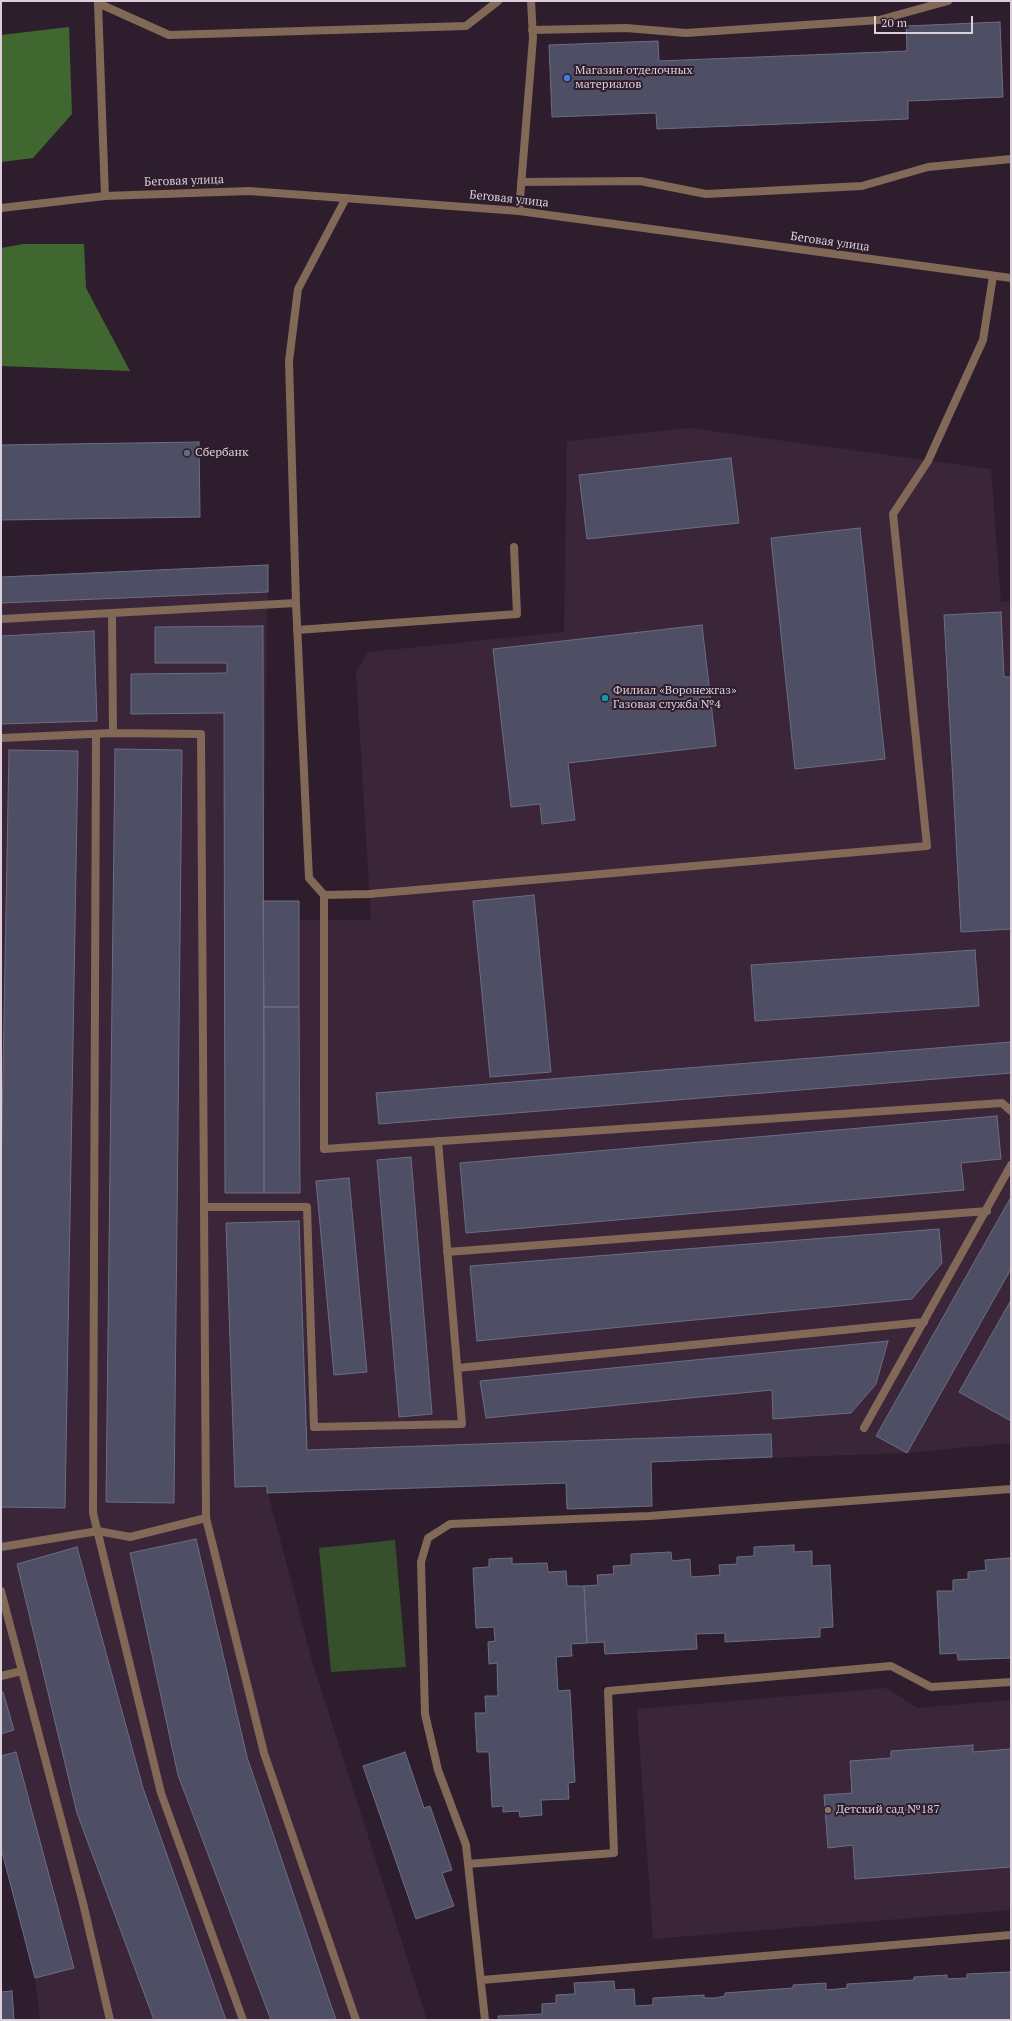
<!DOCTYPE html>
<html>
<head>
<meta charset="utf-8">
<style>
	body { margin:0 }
	#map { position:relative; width:1012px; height:2021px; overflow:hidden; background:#2e1e2d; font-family:"PT Serif",serif }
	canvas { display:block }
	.frame { position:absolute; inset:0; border:2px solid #dbd0da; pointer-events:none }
	.scale { position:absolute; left:874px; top:16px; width:99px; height:18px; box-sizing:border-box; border:2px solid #dbd0da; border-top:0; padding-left:5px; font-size:12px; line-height:14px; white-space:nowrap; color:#dbd0da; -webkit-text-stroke:3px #2e1e2d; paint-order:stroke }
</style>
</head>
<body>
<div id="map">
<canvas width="1012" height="2021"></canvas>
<div class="frame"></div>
<div class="scale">20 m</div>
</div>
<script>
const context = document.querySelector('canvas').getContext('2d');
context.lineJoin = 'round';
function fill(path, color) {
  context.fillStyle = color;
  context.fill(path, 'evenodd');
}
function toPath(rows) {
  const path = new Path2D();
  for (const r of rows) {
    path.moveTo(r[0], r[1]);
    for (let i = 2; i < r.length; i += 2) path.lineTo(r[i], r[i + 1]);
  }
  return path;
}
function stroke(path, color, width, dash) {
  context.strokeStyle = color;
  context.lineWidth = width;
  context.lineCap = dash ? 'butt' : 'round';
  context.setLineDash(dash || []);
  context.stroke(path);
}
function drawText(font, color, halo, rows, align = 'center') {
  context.font = font + ' "PT Serif",serif';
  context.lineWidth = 4;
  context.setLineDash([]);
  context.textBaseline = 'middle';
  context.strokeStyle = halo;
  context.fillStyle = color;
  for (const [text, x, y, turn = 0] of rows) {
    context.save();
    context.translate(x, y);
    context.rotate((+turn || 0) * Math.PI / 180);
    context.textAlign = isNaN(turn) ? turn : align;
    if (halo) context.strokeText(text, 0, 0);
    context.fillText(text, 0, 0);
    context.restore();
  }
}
fill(toPath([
	[689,428,991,469,1001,602,1011,601,1011,1443,907,1453,651,1462,652,1506,567,1509,566,1483,268,1493,312,1661,427,2020,40,2020,35,1978,1,1848,1,577,268,565,263,901,299,920,371,920,356,672,368,652,564,632,567,441],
	[887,1688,917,1708,1011,1700,1011,1910,653,1939,637,1709]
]), '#3a2539');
fill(toPath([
	[395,1540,406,1667,331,1672,319,1548]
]), '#36502c');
fill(toPath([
	[69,27,72,114,33,158,1,162,1,35],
	[23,244,84,244,86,288,130,371,1,366,1,248]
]), '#406730');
const building = toPath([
	[1000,22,1003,97,908,101,908,119,657,129,656,113,552,117,549,45,658,41,659,61,907,51,906,26,1000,22],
	[199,442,200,517,1,520,1,445,199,442],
	[731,458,739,523,587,539,579,475,731,458],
	[860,528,885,759,795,769,771,538,860,528],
	[268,565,268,592,1,603,1,577,268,565],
	[1001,612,1004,677,1011,677,1011,929,961,932,944,615,1001,612],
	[702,625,716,746,568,763,575,820,542,824,540,804,511,807,493,649,702,625],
	[263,626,264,1193,225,1193,224,713,131,714,131,674,227,673,227,663,155,663,155,627,263,626],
	[94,631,97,721,1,724,1,636,94,631],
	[115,749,182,750,174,1503,106,1502,115,749],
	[9,750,78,751,65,1508,1,1507,1,1177,9,750],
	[534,895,551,1072,490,1077,473,901,534,895],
	[263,901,299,901,299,1007,264,1007,263,901],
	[975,950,979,1006,755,1021,751,965,975,950],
	[264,1007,299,1007,300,1193,264,1193,264,1007],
	[1011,1042,1011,1073,379,1124,376,1093,1011,1042],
	[997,1116,1001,1159,961,1163,964,1190,466,1233,460,1163,997,1116],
	[411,1157,432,1414,399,1417,377,1160,411,1157],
	[349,1178,367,1372,334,1375,316,1181,349,1178],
	[1011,1197,1011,1269,907,1453,876,1436,1011,1197],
	[299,1221,307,1450,771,1434,772,1457,651,1462,652,1506,567,1509,566,1483,267,1493,267,1486,235,1487,226,1223,299,1221],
	[939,1229,942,1263,912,1299,477,1341,470,1266,939,1229],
	[1011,1300,1011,1421,959,1392,1011,1300],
	[888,1341,876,1384,851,1413,773,1419,772,1390,486,1418,480,1381,888,1341],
	[196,1539,247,1757,336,2020,271,2020,178,1775,130,1553,196,1539],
	[794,1545,794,1552,812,1551,812,1566,830,1565,833,1627,820,1628,820,1637,725,1642,725,1633,696,1634,697,1649,605,1654,604,1642,587,1643,584,1586,598,1585,597,1575,614,1574,613,1566,631,1565,631,1554,671,1552,672,1561,690,1559,691,1577,720,1575,719,1565,737,1564,737,1557,754,1556,754,1547,794,1545],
	[77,1547,143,1788,226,2020,154,2020,77,1813,17,1564,77,1547],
	[512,1558,512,1564,547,1563,548,1572,566,1571,567,1586,584,1586,587,1643,571,1644,572,1656,556,1657,558,1691,570,1690,575,1782,568,1783,569,1799,541,1800,542,1815,520,1817,519,1811,503,1812,503,1806,492,1807,489,1752,477,1752,475,1713,486,1713,485,1696,498,1696,497,1663,489,1664,488,1642,495,1641,494,1627,476,1628,473,1568,489,1567,489,1559,512,1558],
	[1011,1558,1011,1658,958,1660,957,1653,940,1654,937,1591,953,1591,953,1580,968,1579,968,1572,986,1570,985,1560,1011,1558],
	[1,1692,3,1692,14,1730,1,1734,1,1692],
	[973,1745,973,1752,1011,1749,1011,1867,855,1879,853,1845,828,1848,824,1795,852,1793,850,1761,891,1758,891,1751,973,1745],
	[16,1752,74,1968,35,1978,1,1848,1,1756,16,1752],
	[405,1752,424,1808,430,1806,452,1870,442,1873,454,1906,416,1919,363,1766,405,1752],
	[1011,1972,1011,2020,499,2020,498,2016,542,2014,542,2004,556,2003,556,1995,575,1994,574,1983,614,1981,615,1990,634,1989,635,2006,653,2005,653,1998,704,1995,704,1998,715,1998,725,1996,725,1993,793,1988,793,1985,826,1983,826,1990,837,1989,847,1988,847,1984,914,1980,914,1977,947,1975,947,1979,967,1978,967,1974,1011,1972],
	[12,1991,14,2020,1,2020,1,1992,12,1991]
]);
fill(building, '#4e4f65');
stroke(building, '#6c6d84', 1);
stroke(toPath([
	[532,30,626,28,686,33,879,20,948,1],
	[521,182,640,181,706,194,862,186,928,167,1011,159],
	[105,196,98,3,169,35,466,26,498,1],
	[346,198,298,289,289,361,296,603,309,878,324,895,369,894,927,846,893,514,928,461,983,340,993,276],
	[519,211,533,38,531,1],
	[112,614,113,733],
	[1,619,296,603],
	[297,630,517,614,514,547],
	[96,734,93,1513,161,1793,243,2020],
	[1,738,113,733,201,734,206,1518,264,1753,356,2020],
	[324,895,324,1149,1002,1103,1011,1111],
	[204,1207,307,1207,314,1427,462,1424,438,1141],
	[447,1252,987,1211],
	[458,1368,924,1322],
	[864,1428,1011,1165],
	[1,1547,98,1531,130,1537,206,1518],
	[1,1591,83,1903,110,2020],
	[1,1676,22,1671],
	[468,1864,614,1853,608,1691,891,1666,931,1687,1011,1682],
	[482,1980,1011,1935],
	[485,2020,466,1845,438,1770,425,1714,421,1562,428,1538,450,1524,649,1516,1011,1489]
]), '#826857', 8);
stroke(toPath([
	[1,208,105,196,249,191,519,211,1011,278]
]), '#826857', 8);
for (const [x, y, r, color] of [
	[567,78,4,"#3f7fe0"],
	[187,453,4,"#5c6f8a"],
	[605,698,4,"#0f9aa8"],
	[828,1810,4,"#8d6e63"]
]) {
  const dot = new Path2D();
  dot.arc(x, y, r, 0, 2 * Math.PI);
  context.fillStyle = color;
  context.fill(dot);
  stroke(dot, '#2e1e2d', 1.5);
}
drawText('12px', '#dbd0da', '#2e1e2d', [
	["Магазин отделочных",575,71],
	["материалов",575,85],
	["Сбербанк",195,453],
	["Филиал «Воронежгаз»",613,691],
	["Газовая служба №4",613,705],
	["Детский сад №187",836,1810]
], 'left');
drawText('12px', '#dbd0da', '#2e1e2d', [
	["Беговая улица",184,181,-2],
	["Беговая улица",509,199,6],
	["Беговая улица",830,242,8]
]);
</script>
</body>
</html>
